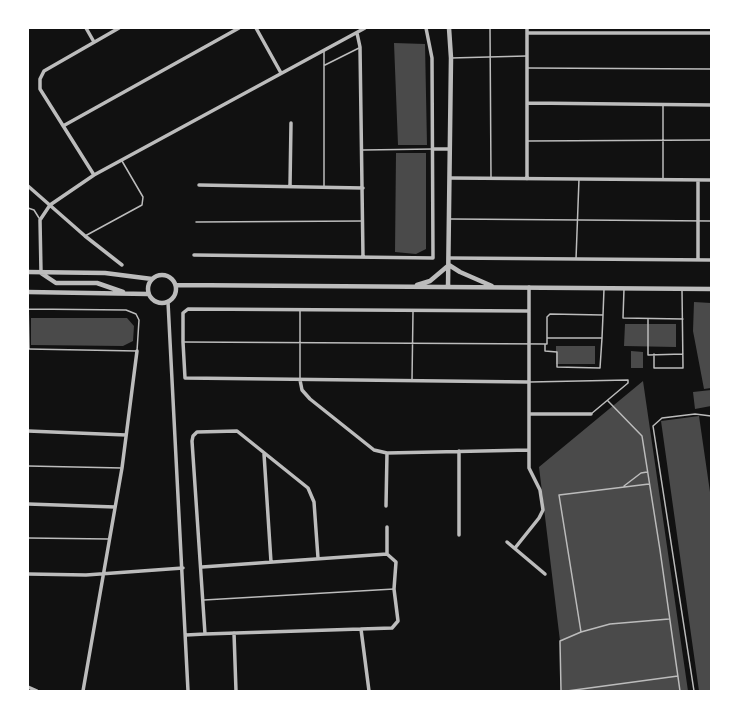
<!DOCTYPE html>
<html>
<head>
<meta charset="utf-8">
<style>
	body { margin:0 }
	#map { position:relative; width:739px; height:719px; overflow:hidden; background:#111; font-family:"Noto Serif",serif }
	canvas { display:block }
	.frame { position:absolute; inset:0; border:29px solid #fff; pointer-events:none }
</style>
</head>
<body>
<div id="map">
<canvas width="739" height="719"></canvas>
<div class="frame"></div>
</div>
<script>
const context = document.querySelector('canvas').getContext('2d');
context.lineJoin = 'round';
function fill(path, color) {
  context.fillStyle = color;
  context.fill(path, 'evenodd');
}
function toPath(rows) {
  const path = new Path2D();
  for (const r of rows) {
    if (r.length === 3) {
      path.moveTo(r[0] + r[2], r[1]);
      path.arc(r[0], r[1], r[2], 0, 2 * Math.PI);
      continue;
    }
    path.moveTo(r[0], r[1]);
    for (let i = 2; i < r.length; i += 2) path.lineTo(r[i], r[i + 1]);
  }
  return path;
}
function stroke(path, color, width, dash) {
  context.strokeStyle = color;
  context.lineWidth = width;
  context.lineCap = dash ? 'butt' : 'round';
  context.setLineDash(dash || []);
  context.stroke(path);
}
fill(toPath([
	[394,43,425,44,427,145,398,145],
	[396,153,426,153,426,249,416,254,395,252],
	[694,302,711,303,711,388,704,389,693,331],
	[31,318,127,318,134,326,133,341,123,346,31,345],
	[625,324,676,324,676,347,624,346],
	[556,346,595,346,595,364,556,364],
	[631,351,643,352,643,368,631,368],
	[643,381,688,691,561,691,560,641,539,467],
	[711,390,711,406,695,409,693,392],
	[699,416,711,499,711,691,699,691,661,421]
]), '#4a4a4a');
stroke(toPath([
	[490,28,491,178],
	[451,58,526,56],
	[325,65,359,48],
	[527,68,711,69],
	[663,106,663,178],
	[528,141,711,140],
	[363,150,433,149],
	[324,187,324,51],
	[28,208,34,210,39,218],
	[451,219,711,221],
	[196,222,363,221],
	[85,236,142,205,143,197,122,161],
	[576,259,579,179],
	[624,289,623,318,683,319],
	[28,297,29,349],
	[28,309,126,310,136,314,139,320,137,351,28,349],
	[648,319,648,355,683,354],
	[547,338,602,338,603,315],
	[183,342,547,344,547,317,550,314,603,315,604,289],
	[545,344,545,351,557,352,557,367,600,368,602,338],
	[654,354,654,368,683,368,682,290],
	[300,379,300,311],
	[412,380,413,312],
	[530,382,628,380,628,383,591,414],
	[608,401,642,436,660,550,680,691],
	[28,466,122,468],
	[624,486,641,473,647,472],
	[28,538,108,539],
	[204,600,394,589],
	[581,632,610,624,669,619],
	[561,691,560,641,581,632,559,495,649,484],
	[567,691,678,676],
	[694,691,653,426,662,418,695,414,711,416]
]), '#bcbcbc', 1.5);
stroke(toPath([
	[86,28,94,42],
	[256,28,281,73],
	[527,28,527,179],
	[357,33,360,47,363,257],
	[527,33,711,33],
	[528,103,711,105],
	[63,126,239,28],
	[434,149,450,149],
	[94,175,40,89,40,79,44,71,119,28],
	[450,178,711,180],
	[698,180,698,260],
	[199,185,363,188],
	[28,186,85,236,122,265],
	[290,186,291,123],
	[194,255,433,258,432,58,426,28],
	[449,258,711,260],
	[41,272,40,220,50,205,94,175,365,28],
	[168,302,188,691],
	[300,380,302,390,310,399,374,450,387,453,529,450],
	[528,382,185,378,183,342,183,313,188,309,529,311],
	[529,414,591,414],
	[28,431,126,435],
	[264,454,271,562],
	[28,504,115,507],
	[386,506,387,453],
	[387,527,387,554],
	[459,535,459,451],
	[507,542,545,574],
	[515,548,539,518,543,510,540,490,529,468,529,287],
	[202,567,387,554,396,562,394,589,398,621,392,628,205,634,192,441,193,436,197,432,237,431,308,488,314,502,318,558],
	[28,574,86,575,183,568],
	[361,629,369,691],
	[234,633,236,691],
	[186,635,205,634],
	[28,687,37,691],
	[83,691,122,468,137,351]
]), '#bcbcbc', 3.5);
stroke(toPath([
	[449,265,460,272,492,286],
	[28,272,105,273,152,279],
	[41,273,56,283,97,283,123,292],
	[162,289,14],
	[176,285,711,289],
	[417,285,430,281,449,265],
	[448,287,451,58,449,28],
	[28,292,148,294]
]), '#bcbcbc', 4.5);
</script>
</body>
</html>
